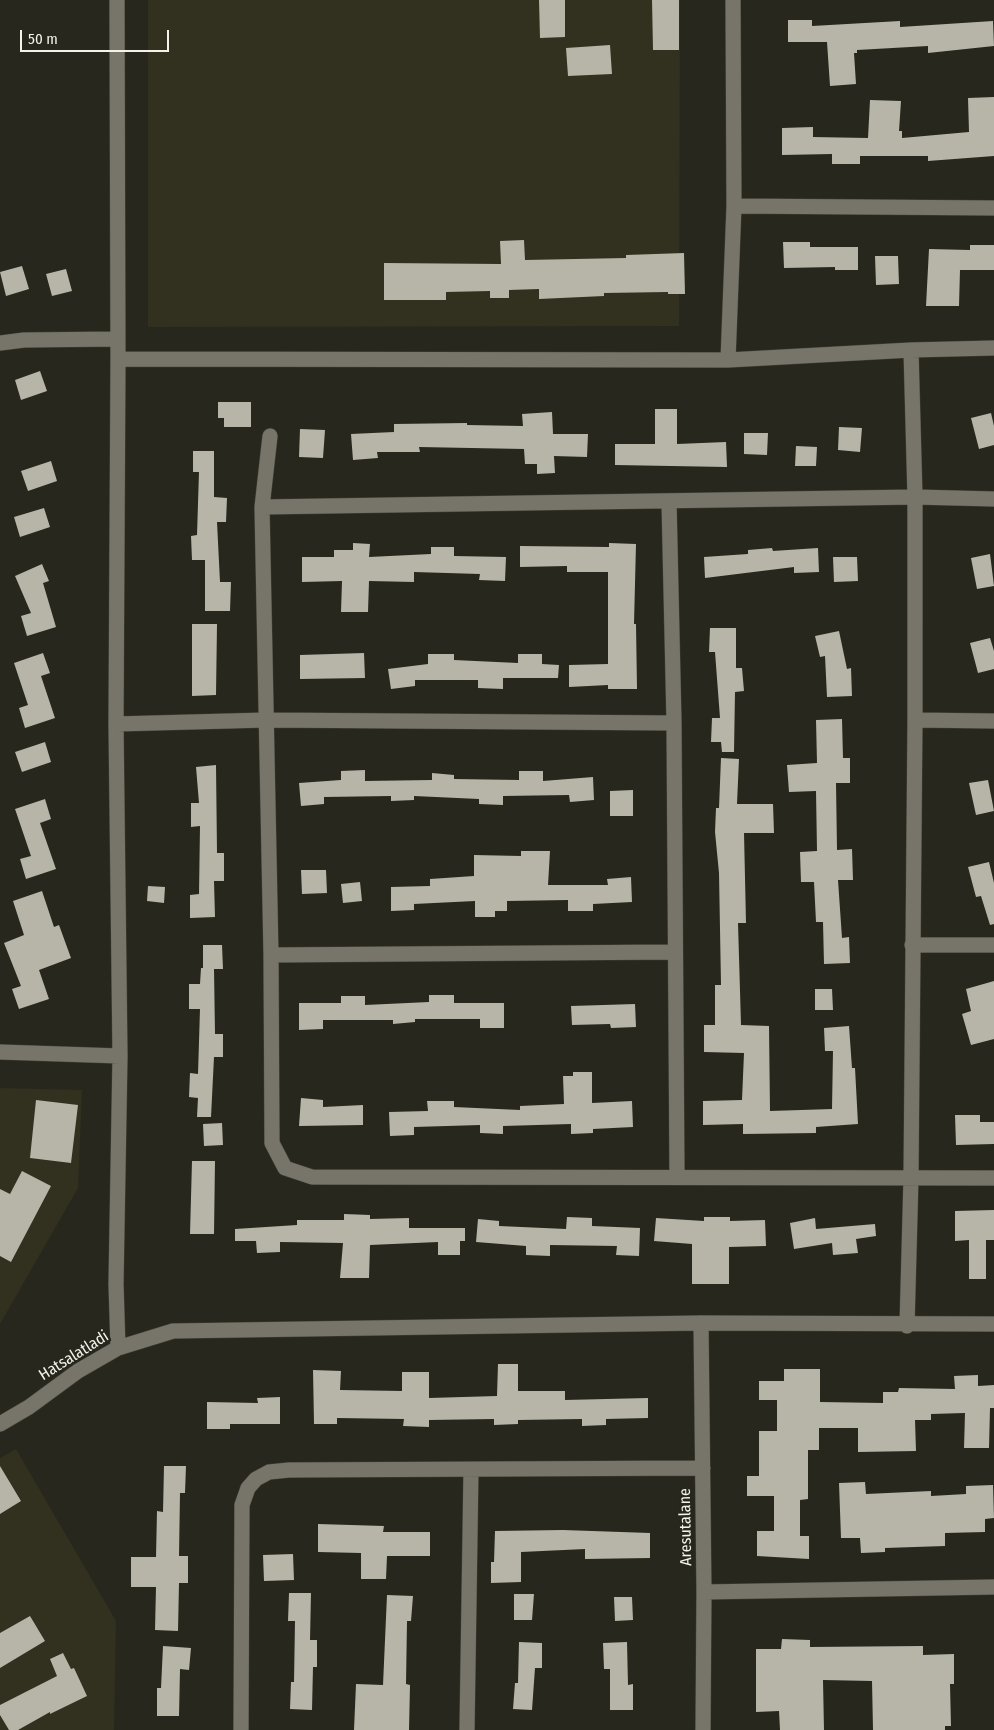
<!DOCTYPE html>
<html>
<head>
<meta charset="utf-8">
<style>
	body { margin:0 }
	#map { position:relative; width:994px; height:1730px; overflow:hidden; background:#28271d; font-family:"Fira Sans Condensed",sans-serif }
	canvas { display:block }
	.scale { position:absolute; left:20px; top:30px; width:149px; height:22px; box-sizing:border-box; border:2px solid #f3f3ec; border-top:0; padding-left:6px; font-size:15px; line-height:18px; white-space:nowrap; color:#f3f3ec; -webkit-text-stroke:4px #28271d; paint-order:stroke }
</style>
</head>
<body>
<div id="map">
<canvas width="994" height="1730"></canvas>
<div class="scale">50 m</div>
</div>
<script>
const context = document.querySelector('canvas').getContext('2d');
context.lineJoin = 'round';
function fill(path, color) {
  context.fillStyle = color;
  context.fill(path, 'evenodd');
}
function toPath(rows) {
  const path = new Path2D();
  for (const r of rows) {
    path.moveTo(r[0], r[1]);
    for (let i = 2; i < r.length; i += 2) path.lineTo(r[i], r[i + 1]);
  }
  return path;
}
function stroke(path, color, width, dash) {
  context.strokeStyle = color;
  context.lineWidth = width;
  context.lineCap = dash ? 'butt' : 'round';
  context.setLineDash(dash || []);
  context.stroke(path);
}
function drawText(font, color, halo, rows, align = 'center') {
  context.font = font + ' "Fira Sans Condensed",sans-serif';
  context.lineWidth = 5;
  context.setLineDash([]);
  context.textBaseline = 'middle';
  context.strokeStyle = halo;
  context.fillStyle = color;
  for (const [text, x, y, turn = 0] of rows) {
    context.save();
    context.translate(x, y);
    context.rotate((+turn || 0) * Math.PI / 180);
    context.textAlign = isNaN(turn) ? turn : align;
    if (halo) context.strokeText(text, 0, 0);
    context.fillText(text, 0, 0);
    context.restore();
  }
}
fill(toPath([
	[148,0,680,0,679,326,148,327],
	[0,1088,82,1090,78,1188,0,1324],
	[16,1449,116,1621,114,1730,0,1730,0,1458]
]), '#32301f');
fill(toPath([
	[539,0,565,0,565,37,540,38],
	[652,0,679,0,679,50,653,50],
	[788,20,812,20,812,26,900,21,900,27,993,21,994,46,928,53,928,46,857,50,857,53,854,53,856,84,830,86,827,42,788,42],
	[610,45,612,74,568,76,566,48],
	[994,97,994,156,928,161,928,156,860,156,860,164,832,164,832,154,782,155,782,128,813,127,813,137,868,138,870,100,901,101,899,131,902,131,902,138,969,132,968,98],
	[524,240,525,260,626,258,626,255,684,253,685,294,668,294,668,292,604,293,604,296,539,299,539,289,509,290,509,298,490,298,490,291,446,292,446,300,384,300,384,263,501,264,500,241],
	[783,242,810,242,810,247,858,247,858,270,835,270,835,267,784,268],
	[970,245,994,245,994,270,960,270,959,306,926,306,929,249,970,250],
	[875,256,898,256,899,284,876,285],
	[22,266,29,289,6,296,0,272],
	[66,269,72,291,52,296,46,274],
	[40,371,47,391,21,400,15,380],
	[218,402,251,402,251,427,224,427,224,418,218,418],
	[655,409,677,409,677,444,726,442,727,467,615,465,615,444,655,444],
	[552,412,553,434,588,434,587,457,554,456,555,473,537,474,537,464,525,464,524,449,419,447,420,452,377,452,378,458,353,460,351,434,394,432,394,424,467,423,467,425,523,426,522,414],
	[991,413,994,426,994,445,979,449,971,418],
	[839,427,862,428,860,452,838,450],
	[300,429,325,430,323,458,299,457],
	[744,433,768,433,767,455,744,454],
	[796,446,817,447,816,466,795,466],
	[193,451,214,451,214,497,227,498,226,522,217,522,220,582,231,582,230,611,205,611,205,560,192,560,191,536,197,535,199,472,193,472],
	[51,461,57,481,28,491,21,471],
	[44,508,50,527,20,537,14,517],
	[353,543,370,544,369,557,431,554,431,547,454,547,454,556,506,557,505,581,479,580,480,574,414,572,414,582,369,581,368,612,341,612,342,581,302,582,302,557,334,557,334,550,353,550],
	[609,543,636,544,634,624,636,624,637,689,608,689,608,685,569,687,569,665,608,664,608,572,567,572,567,566,520,567,520,546,609,547],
	[772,548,773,551,818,548,819,572,794,573,794,567,705,578,704,557,748,554,748,550],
	[990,554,994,586,977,589,971,558],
	[833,557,857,557,858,581,834,582],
	[42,564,49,581,43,583,56,627,27,636,21,616,31,613,15,576],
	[192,624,217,624,216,695,192,696],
	[710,628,736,628,736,668,742,668,744,691,735,692,734,752,722,752,721,742,711,742,712,718,720,718,715,652,709,652],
	[839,631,847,669,851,668,852,696,827,697,825,656,820,657,815,636],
	[990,638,994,651,994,669,978,673,970,643],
	[43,653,50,673,41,676,55,718,25,728,19,708,28,705,14,663],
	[364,653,365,678,300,679,300,655],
	[428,654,454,654,454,660,518,663,518,654,542,654,542,664,559,665,558,678,503,678,503,689,478,688,478,680,415,680,415,686,391,689,388,669,428,664],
	[842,719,843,758,850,758,850,783,836,783,837,850,852,849,853,880,838,880,842,938,849,937,850,963,824,964,823,922,816,922,814,882,801,882,800,852,817,851,816,791,789,792,787,765,817,763,816,720],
	[45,742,51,762,22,772,15,752],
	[721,758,739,759,737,804,773,804,774,833,744,833,746,923,738,923,741,1025,769,1026,770,1111,832,1109,833,1051,825,1051,824,1028,849,1026,852,1068,855,1068,858,1124,816,1127,816,1133,743,1134,743,1124,703,1125,703,1101,742,1100,744,1053,704,1052,704,1025,715,1025,715,985,721,985,719,873,715,832,716,808,719,808],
	[216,765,217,853,224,853,224,881,214,881,215,917,190,918,190,895,199,894,200,826,191,827,191,803,199,803,196,767],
	[365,770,365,781,432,780,432,773,454,775,454,779,519,780,519,771,543,771,543,781,593,777,594,800,570,802,569,795,503,796,503,805,479,804,479,799,414,796,414,800,391,801,391,796,324,797,324,804,301,806,299,783,341,780,341,771],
	[988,780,994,811,976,815,969,783],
	[633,790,633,816,610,816,610,791],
	[45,799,51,819,40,823,56,869,26,879,20,859,31,856,15,809],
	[521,851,550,851,548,885,608,885,607,879,631,877,632,902,593,904,593,911,568,911,568,900,507,901,507,911,495,911,495,917,475,917,475,901,414,904,414,910,391,911,391,887,430,886,430,879,474,876,474,855,521,856],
	[989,862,994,883,994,924,990,925,981,896,976,897,968,867],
	[301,870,326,870,327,893,302,894],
	[360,882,362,901,343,903,341,884],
	[148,886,165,887,164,903,147,901],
	[42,891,54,927,59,925,71,958,39,970,49,999,19,1009,12,989,21,986,4,943,24,935,13,901],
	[203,945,222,945,223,969,214,969,215,1034,223,1034,223,1057,214,1057,211,1117,197,1117,198,1098,189,1097,190,1073,198,1074,200,1009,189,1009,189,984,200,984,201,968,203,968],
	[994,981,994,1039,971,1045,962,1014,971,1011,966,989],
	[815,989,832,989,833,1010,815,1010],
	[429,995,454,995,454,1003,504,1003,504,1028,480,1028,480,1019,415,1019,415,1022,393,1024,393,1020,323,1020,323,1029,299,1030,299,1003,341,1003,341,996,365,996,365,1005,429,1002],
	[635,1004,636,1027,611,1028,610,1024,572,1025,571,1006],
	[573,1072,592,1072,592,1103,632,1101,633,1127,593,1129,593,1133,571,1134,571,1124,503,1126,503,1134,480,1133,480,1125,414,1127,414,1135,390,1136,389,1112,428,1111,427,1101,454,1101,454,1107,520,1110,520,1106,564,1104,563,1076,573,1076],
	[301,1098,323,1100,323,1107,363,1105,363,1125,299,1126],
	[36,1100,78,1105,71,1163,30,1158],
	[955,1115,980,1115,980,1122,994,1122,994,1144,956,1145],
	[222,1123,223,1145,204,1146,203,1124],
	[192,1161,215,1161,214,1234,190,1234],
	[22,1171,51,1186,11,1262,0,1256,0,1189,10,1194],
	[994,1210,994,1240,986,1240,986,1279,969,1279,969,1240,955,1241,955,1211],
	[344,1214,370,1215,370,1219,409,1218,409,1228,465,1228,465,1241,460,1241,460,1255,438,1255,438,1242,370,1245,369,1278,340,1278,343,1243,280,1242,280,1252,257,1253,256,1241,235,1241,235,1229,297,1225,297,1220,344,1220],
	[567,1217,592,1218,592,1226,640,1228,639,1256,616,1255,617,1246,550,1245,550,1256,526,1255,526,1246,476,1242,478,1219,499,1221,499,1226,566,1229],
	[704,1217,730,1217,730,1221,765,1220,766,1246,729,1247,729,1284,692,1284,692,1244,654,1241,656,1218,704,1221],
	[815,1218,816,1229,875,1224,876,1236,856,1239,858,1253,833,1255,832,1243,794,1249,790,1223],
	[498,1364,518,1364,518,1391,565,1391,565,1400,648,1398,648,1418,606,1419,606,1425,582,1426,582,1419,518,1420,518,1424,494,1425,494,1419,429,1420,429,1427,403,1426,404,1419,337,1418,337,1424,314,1424,313,1370,341,1371,340,1390,402,1391,402,1372,429,1372,429,1398,497,1396],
	[784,1369,820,1369,820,1402,883,1403,883,1392,898,1392,899,1388,955,1389,954,1376,978,1375,978,1386,994,1385,994,1408,990,1408,989,1448,964,1448,965,1413,931,1414,931,1420,915,1420,916,1451,858,1452,858,1428,819,1428,819,1450,808,1450,808,1499,800,1500,800,1536,809,1536,809,1559,757,1556,757,1531,774,1531,774,1496,747,1496,747,1476,759,1476,759,1431,777,1431,777,1400,759,1400,759,1381,784,1381],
	[280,1397,280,1424,230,1424,230,1429,207,1429,207,1402,258,1403,257,1398],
	[0,1466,21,1501,0,1514],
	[164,1466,186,1466,185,1493,180,1493,179,1556,188,1556,188,1583,179,1583,178,1631,155,1630,156,1587,131,1587,131,1557,156,1557,157,1511,163,1512],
	[865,1482,866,1494,931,1491,931,1496,966,1494,966,1486,993,1485,994,1518,985,1519,985,1532,945,1533,945,1546,885,1548,885,1552,861,1553,860,1538,841,1538,839,1483],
	[318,1524,384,1526,383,1532,430,1532,430,1556,387,1556,386,1579,361,1579,361,1553,318,1552],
	[563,1530,650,1533,650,1558,585,1559,585,1549,521,1552,521,1582,491,1583,491,1562,494,1562,495,1531],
	[293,1554,294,1580,264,1581,263,1555],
	[289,1593,311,1593,310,1640,317,1640,317,1667,313,1667,312,1710,290,1709,291,1682,294,1682,295,1621,288,1621],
	[514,1594,534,1594,532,1620,514,1620],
	[387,1595,413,1596,411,1621,407,1621,406,1684,410,1685,409,1730,354,1730,356,1684,383,1685],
	[614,1597,632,1597,633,1620,615,1621],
	[30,1616,45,1641,0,1668,0,1633],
	[782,1639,810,1640,810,1647,923,1646,923,1655,954,1654,954,1684,950,1684,951,1726,945,1726,945,1730,873,1730,872,1681,823,1680,824,1730,780,1730,779,1711,756,1712,756,1649,781,1649],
	[519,1642,542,1643,542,1668,535,1668,532,1710,513,1709,515,1683,518,1683],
	[627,1642,628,1685,633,1684,633,1710,610,1710,610,1669,604,1669,603,1643],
	[163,1646,191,1648,189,1670,180,1669,179,1716,157,1716,157,1688,161,1688],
	[63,1653,71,1669,74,1668,87,1696,50,1714,50,1712,18,1730,9,1730,0,1715,0,1705,57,1676,50,1659]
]), '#b6b5a8');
const minor = toPath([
	[117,0,118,359,116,724,120,1056,116,1284,118,1348],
	[734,206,994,208],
	[0,343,24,340,118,339],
	[118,359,728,360,911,350,994,348],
	[728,360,734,206,733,0],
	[270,436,262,507,271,955,272,1143,285,1168,312,1177,994,1178],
	[669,501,674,723,677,1176],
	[262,507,915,497,994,499],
	[915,720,994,721],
	[116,724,266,720,674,723],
	[912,945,994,945],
	[271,955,675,952],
	[0,1052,120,1056],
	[701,1323,704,1592,703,1730],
	[907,1326,911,1178,915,720,915,497,911,350],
	[0,1424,29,1407,78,1371,118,1348,173,1331,701,1323,994,1324],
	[704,1592,994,1587],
	[241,1730,242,1505,248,1488,256,1479,269,1472,289,1470,703,1468],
	[467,1730,471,1470]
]);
stroke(minor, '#434239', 16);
stroke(minor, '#777569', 15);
drawText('16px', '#f3f3ec', '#28271d', [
	["Hatsalatladi",74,1356,-32],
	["Aresutalane",686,1527,-91]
]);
</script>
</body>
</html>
